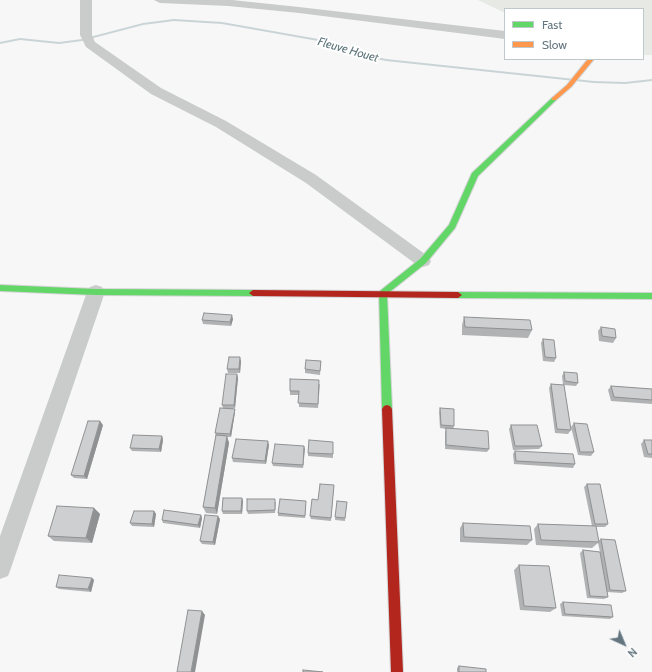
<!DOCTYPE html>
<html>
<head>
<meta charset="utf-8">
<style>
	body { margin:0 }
	#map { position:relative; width:652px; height:672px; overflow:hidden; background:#f7f7f7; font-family:Cabin,sans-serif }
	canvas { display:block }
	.legend { position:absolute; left:504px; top:8px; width:140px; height:52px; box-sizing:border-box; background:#fff; border:1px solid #c1c8cc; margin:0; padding:5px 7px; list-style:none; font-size:12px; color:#647680 }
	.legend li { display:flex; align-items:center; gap:8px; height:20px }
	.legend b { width:20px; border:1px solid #c1c8cc }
	.north { position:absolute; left:604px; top:624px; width:40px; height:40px; -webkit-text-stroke:3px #fff; paint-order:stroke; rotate:136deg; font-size:11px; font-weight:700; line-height:16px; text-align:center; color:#647680 }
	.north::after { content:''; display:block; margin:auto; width:14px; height:18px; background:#647680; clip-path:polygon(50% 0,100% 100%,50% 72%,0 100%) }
</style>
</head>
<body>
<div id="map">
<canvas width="652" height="672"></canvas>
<ul class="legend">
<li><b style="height:5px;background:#63d668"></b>Fast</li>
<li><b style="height:5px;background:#ff974d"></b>Slow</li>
</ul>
<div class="north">N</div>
</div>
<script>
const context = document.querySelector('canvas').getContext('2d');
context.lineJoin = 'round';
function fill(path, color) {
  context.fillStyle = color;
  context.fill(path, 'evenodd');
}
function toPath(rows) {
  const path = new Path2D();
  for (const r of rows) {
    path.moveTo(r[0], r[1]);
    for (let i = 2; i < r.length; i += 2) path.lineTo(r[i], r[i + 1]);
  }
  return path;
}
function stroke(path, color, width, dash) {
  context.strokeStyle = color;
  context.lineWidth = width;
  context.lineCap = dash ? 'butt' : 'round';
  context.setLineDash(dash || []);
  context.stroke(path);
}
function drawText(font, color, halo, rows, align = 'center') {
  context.font = font + ' Cabin,sans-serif';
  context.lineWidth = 4;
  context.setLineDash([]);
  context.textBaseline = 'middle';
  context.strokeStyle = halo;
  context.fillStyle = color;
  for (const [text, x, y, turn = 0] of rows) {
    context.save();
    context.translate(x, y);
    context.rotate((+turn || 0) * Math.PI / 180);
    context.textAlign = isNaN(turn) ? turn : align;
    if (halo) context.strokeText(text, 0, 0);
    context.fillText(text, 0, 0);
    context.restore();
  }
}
fill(toPath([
	[478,0,652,0,652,55,643,55,643,9,505,9,505,13]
]), '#e6e9e4');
fill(toPath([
	[174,19,222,22,318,39,342,44,356,52,386,59,594,81,625,82,652,79,652,81,625,84,594,83,386,61,352,54,338,46,318,41,222,24,174,21,143,25,82,41,59,44,20,40,0,44,0,42,20,38,59,42,82,39,143,23,174,19]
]), '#cad4d6');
const fast = toPath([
	[554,97,556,98,556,100,478,176,455,228,426,263,387,294,392,409,390,412,387,413,384,412,382,409,379,293,380,291,420,259,449,225,472,173,552,98,554,97],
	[0,285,96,289,253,290,257,293,253,296,96,295,0,291,0,285],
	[458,292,652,293,652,299,458,298,454,295,458,292]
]);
const slow = toPath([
	[588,59,594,59,571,87,556,100,552,100,552,98,567,85,588,59]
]);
const jam = toPath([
	[253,290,458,292,462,295,458,298,253,296,249,293,253,290],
	[387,405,390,406,392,409,403,672,391,672,382,409,384,406,387,405]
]);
stroke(fast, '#d3d4d5', 2);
stroke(slow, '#d3d4d5', 2);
stroke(jam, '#d3d4d5', 2);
fill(toPath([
	[80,0,92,0,92,35,95,42,161,88,226,121,316,175,429,257,431,261,429,265,423,267,417,265,306,183,216,127,151,94,86,47,80,35,80,0],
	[154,0,232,0,299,7,505,31,505,39,299,13,228,6,160,3,154,0],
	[96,285,102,287,105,292,11,568,8,576,0,579,0,536,87,292,90,287,96,285]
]), '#cacccc');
fill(fast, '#63d668');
fill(slow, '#ff974d');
fill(jam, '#b3261e');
fill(toPath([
	[464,317,532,330,528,338,462,335,462,325],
	[233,319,231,326,203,324,202,320],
	[601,327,616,338,613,343,599,341,598,331],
	[543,339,556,358,554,362,543,361,541,343],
	[241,361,240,373,228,373,227,369],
	[321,361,320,375,305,373,305,369],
	[564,372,578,383,576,386,564,385,571,430,568,434,555,433,549,388,551,384,563,385,562,376],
	[237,374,238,378,235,408,233,408,235,409,235,412,231,437,227,437,229,443,217,514,206,513,203,507,216,435,215,433,223,408,222,405],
	[320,384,318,408,299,407,299,395,290,395,290,391],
	[611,386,652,389,652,404,611,401,608,390],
	[440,408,454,426,453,429,489,449,487,452,445,449,445,432,446,429,440,428,439,412],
	[574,423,594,452,591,456,578,455,571,427],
	[103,425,87,479,74,478,71,475],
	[511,425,542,446,539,449,513,450,509,429],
	[162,436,163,440,161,452,132,451,130,448],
	[644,440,652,440,652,458,644,457,641,444],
	[333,442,333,458,308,456,308,453],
	[269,445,266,464,233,462,232,458],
	[304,446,303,468,273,466,272,463],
	[515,451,575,464,573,468,514,464,513,454],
	[587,484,608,524,605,527,596,527,598,541,601,539,626,591,622,593,607,592,608,597,604,599,587,598,580,553,583,550,600,552,598,543,592,548,536,545,534,529,538,524,592,526,584,487],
	[334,485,331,521,311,519,310,516,318,500],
	[242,498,243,501,242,514,223,514,222,511],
	[337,501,347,502,345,521,335,520],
	[276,502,275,513,248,514,247,511],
	[306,504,305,518,278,516,278,513],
	[94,508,100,514,92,543,54,541,48,536],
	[154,511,156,514,154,527,132,526,130,523],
	[201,515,202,518,200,528,163,523,162,520],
	[220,519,215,545,202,544,200,541],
	[463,523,532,540,527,545,460,542,460,528],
	[519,565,556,608,550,612,520,610,514,570],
	[92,578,94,580,91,592,59,589,56,587],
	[563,602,613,617,610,619,562,616,560,604],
	[459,666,486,672,457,672,457,668]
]), '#b0b2b3');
fill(toPath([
	[232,315,233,319,231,326,230,322],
	[240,357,241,361,240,373,239,369],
	[237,374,238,378,235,408,234,405],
	[235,409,235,412,231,437,230,434],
	[100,421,103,425,87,479,84,476],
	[162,436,163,440,161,452,159,449],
	[227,436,229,443,217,514,215,508],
	[268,441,269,445,266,464,265,461],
	[304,446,305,449,303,468,303,465],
	[242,498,243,501,242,514,241,511],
	[94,508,100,514,92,543,86,538],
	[154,511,156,514,154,527,152,524],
	[201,515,202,518,200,528,198,525],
	[218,516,220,519,215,545,213,542],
	[92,578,94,580,91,592,88,589],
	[202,611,205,615,195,672,191,672]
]), '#909192');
const building = toPath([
	[204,313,232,315,230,322,202,320,204,313],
	[464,317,530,320,532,330,465,327,464,317],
	[601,327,615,329,616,338,602,336,601,327],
	[543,339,554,340,556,358,545,357,543,339],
	[229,357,240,357,239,369,227,369,229,357],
	[306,360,321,361,320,371,305,369,306,360],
	[564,372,577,373,578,383,565,381,564,372],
	[226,374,237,374,234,405,222,405,226,374],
	[290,379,319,380,318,404,298,403,299,391,290,391,290,379],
	[551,384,564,385,571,430,557,429,551,384],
	[611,386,652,389,652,400,614,397,611,386],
	[220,408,235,409,230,434,215,433,220,408],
	[440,408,454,409,454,426,441,425,440,408],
	[88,421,100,421,84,476,71,475,88,421],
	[574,423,587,424,594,452,580,452,574,423],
	[511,425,537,425,542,446,515,446,511,425],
	[446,428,488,431,489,449,446,445,446,428],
	[133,435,162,436,159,449,130,448,133,435],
	[216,435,227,436,215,508,203,507,216,435],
	[236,439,268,441,265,461,232,458,236,439],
	[309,440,333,442,333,454,308,453,309,440],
	[644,440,652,440,652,454,648,454,644,440],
	[275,444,304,446,303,465,272,463,275,444],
	[515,451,573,454,575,464,516,461,515,451],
	[320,484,334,485,331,518,310,516,312,499,318,500,320,484],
	[587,484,600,484,608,524,595,524,587,484],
	[223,498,242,498,241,511,222,511,223,498],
	[247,499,275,499,275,510,247,511,247,499],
	[280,499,306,501,305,516,278,513,280,499],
	[337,501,347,502,345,518,335,517,337,501],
	[57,506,94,508,86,538,48,536,57,506],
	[164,510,201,515,198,525,162,520,164,510],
	[134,511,154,511,152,524,130,523,134,511],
	[205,515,218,516,213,542,200,541,205,515],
	[463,523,530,526,532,540,464,537,463,523],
	[538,524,596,526,599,542,541,540,538,524],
	[601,539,615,540,626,591,610,590,601,539],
	[583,550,600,552,608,597,590,596,583,550],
	[519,565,549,566,556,608,524,606,519,565],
	[59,575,92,578,88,589,56,587,59,575],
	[563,602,611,605,613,617,565,614,563,602],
	[188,610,202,611,191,672,177,672,188,610],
	[459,666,486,669,486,672,459,672,459,666],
	[303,670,323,672,303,672,303,670]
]);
fill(building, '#cdcfd0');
stroke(building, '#909192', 1);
drawText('italic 12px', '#5e757b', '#fff', [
	["Fleuve Houet",348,50,16]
]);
</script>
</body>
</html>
